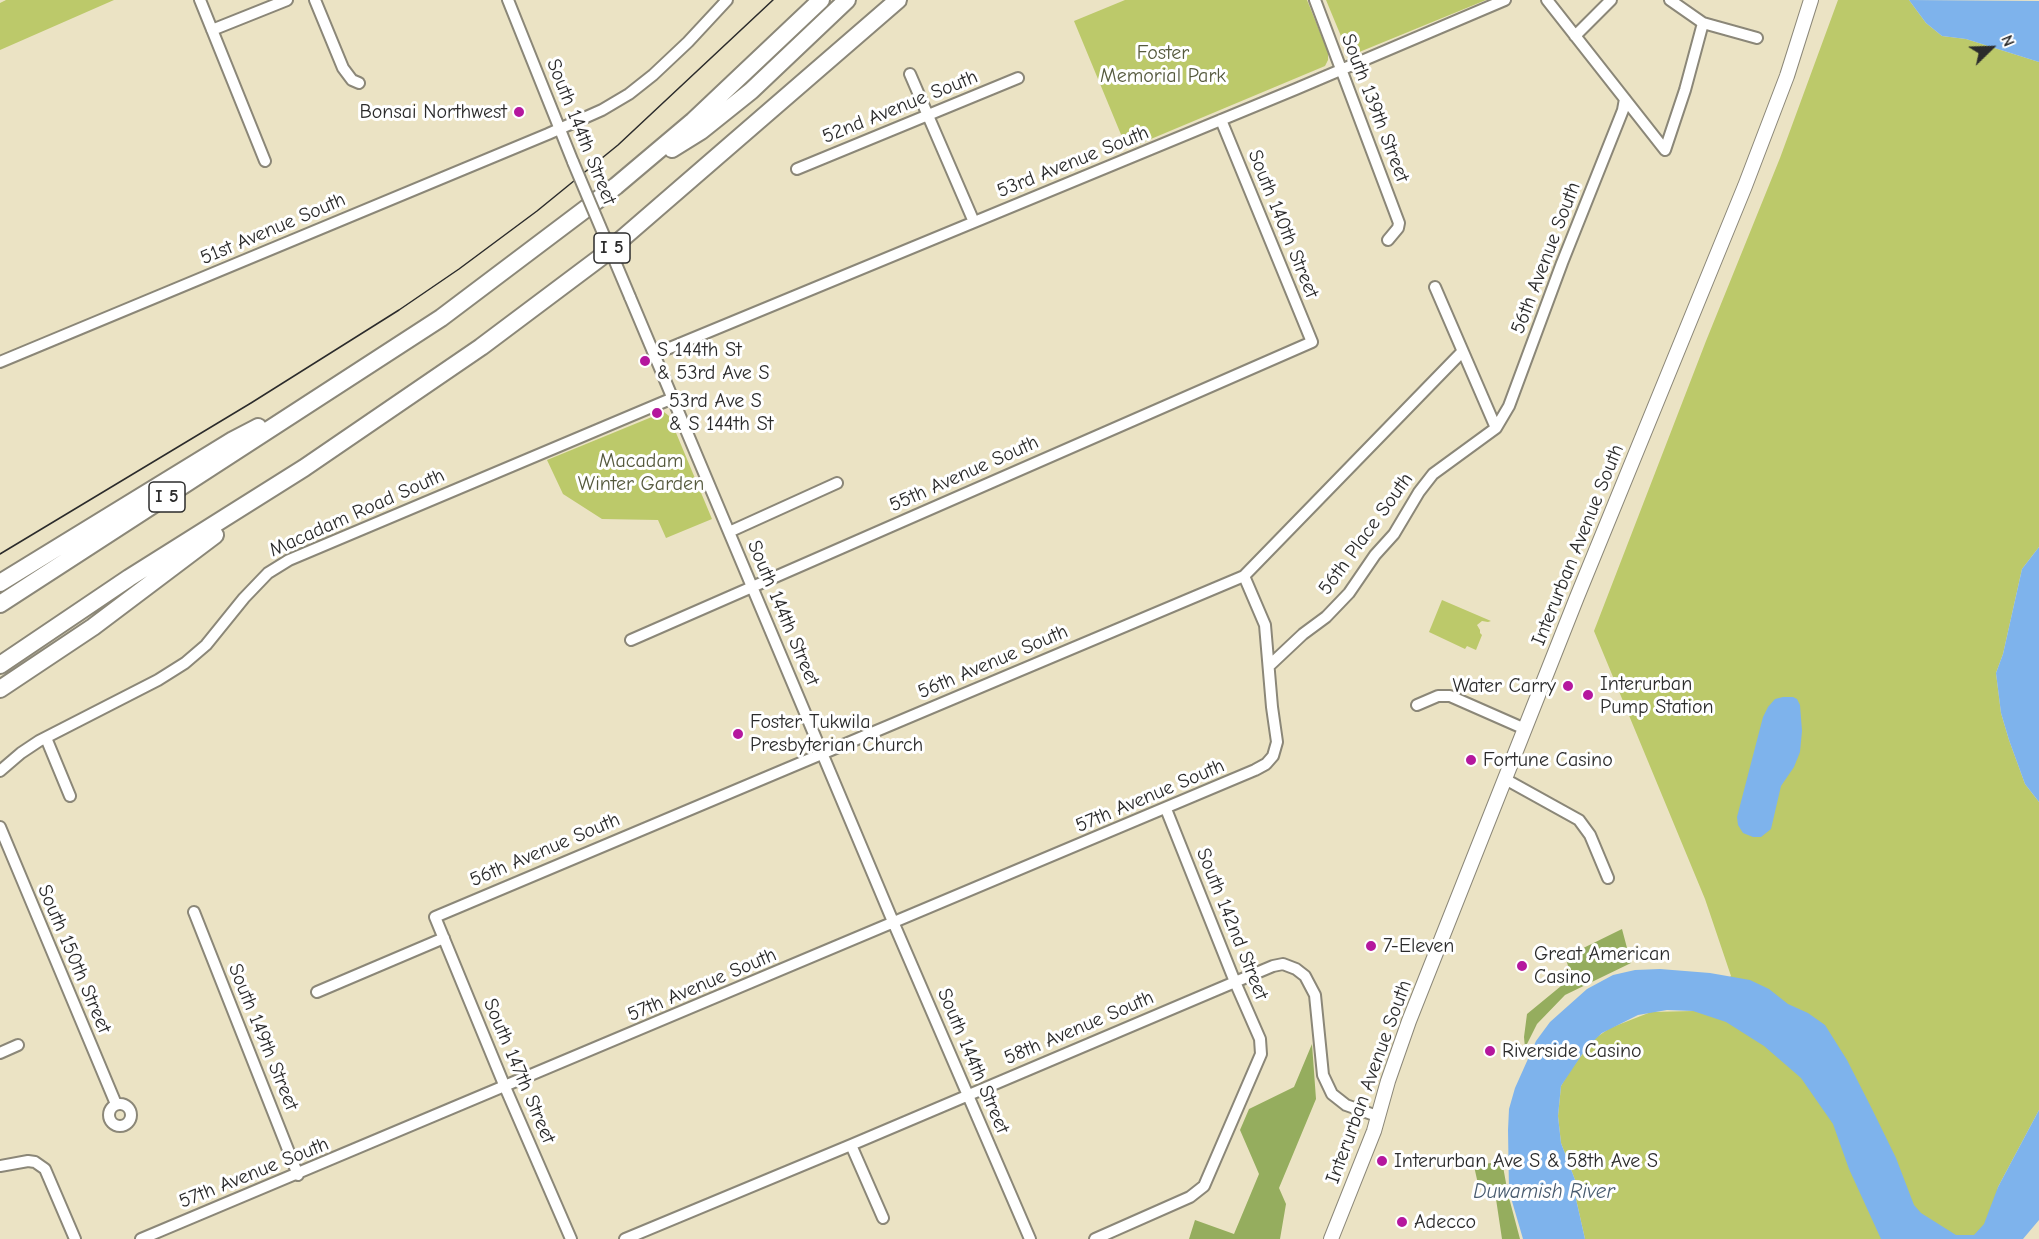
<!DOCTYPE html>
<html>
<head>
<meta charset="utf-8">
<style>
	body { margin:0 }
	#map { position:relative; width:2039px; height:1239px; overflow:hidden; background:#ebe3c4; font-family:"Comic Neue",sans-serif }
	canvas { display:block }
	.north { position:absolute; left:1961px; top:18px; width:60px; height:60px; -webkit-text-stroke:4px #fff; paint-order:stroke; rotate:67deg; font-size:16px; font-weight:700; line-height:24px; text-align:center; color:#2b2b2b }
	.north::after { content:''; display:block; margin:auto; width:21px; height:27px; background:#2b2b2b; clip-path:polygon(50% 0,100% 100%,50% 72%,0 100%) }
</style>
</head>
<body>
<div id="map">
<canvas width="2039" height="1239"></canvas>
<div class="north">N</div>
</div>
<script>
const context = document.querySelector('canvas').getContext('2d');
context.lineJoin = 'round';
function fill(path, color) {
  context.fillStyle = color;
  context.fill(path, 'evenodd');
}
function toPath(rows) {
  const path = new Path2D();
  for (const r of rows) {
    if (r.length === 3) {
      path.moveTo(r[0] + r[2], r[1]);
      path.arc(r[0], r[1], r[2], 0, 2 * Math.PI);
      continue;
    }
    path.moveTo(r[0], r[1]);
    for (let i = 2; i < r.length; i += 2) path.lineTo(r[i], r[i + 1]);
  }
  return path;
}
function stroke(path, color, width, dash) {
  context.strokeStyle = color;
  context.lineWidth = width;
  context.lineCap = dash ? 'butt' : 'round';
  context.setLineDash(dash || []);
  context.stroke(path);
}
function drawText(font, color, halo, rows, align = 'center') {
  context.font = font + ' "Comic Neue",sans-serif';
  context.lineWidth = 6;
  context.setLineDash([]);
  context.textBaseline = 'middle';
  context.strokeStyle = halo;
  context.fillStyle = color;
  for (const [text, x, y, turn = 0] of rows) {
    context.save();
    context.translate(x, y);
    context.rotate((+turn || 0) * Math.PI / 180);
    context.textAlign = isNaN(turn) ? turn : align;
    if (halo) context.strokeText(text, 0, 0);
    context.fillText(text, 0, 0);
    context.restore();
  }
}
fill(toPath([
	[6,0,114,0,0,50,0,3],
	[1125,0,1307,0,1328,52,1328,60,1325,66,1127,149,1074,21],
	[1326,0,1486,0,1352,55,1348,53],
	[1838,0,1909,0,1926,23,1942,36,1966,39,2039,62,2039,547,2022,569,2003,654,1996,673,2001,713,2009,740,2025,784,2039,802,2039,1110,1998,1187,1988,1239,1585,1239,1576,1199,1580,1193,1561,1143,1558,1116,1561,1086,1569,1072,1594,1039,1610,1028,1651,1012,1693,1011,1731,976,1705,899,1594,631,1706,341,1780,158],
	[664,412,669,416,712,519,666,538,658,520,602,519,563,494,547,460],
	[1442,600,1491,621,1488,622,1482,621,1477,625,1480,630,1480,633,1482,635,1476,650,1467,646,1465,649,1429,632]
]), '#bcc96a');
fill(toPath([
	[1622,929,1631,963,1565,995,1537,1024,1525,1048,1524,1037,1527,1014,1572,977,1565,957],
	[1312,1044,1316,1099,1279,1188,1286,1204,1280,1239,1189,1239,1195,1220,1234,1234,1259,1174,1240,1130,1249,1109,1294,1087],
	[1502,1161,1508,1194,1520,1239,1502,1239,1496,1199,1478,1184,1474,1166]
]), '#95ad5e');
fill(toPath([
	[1909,0,2039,1,2039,62,1966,39,1942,36,1926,23],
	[2039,547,2039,802,2025,784,2009,740,2001,713,1996,673,2003,654,2022,569],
	[1783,697,1793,697,1797,699,1800,705,1802,731,1800,752,1794,767,1781,786,1771,829,1761,837,1753,837,1743,833,1738,825,1737,817,1763,717,1768,707,1775,699],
	[1660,969,1710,973,1750,980,1769,989,1788,1004,1808,1013,1825,1025,1847,1060,1872,1109,1896,1158,1914,1205,1921,1213,1956,1235,1974,1235,1984,1224,1998,1187,2039,1110,2039,1220,2023,1239,1881,1239,1849,1169,1833,1124,1801,1078,1764,1046,1726,1022,1693,1011,1667,1010,1638,1015,1602,1033,1587,1047,1561,1086,1558,1116,1561,1143,1580,1193,1576,1199,1585,1239,1523,1239,1509,1191,1508,1130,1509,1109,1515,1088,1536,1041,1550,1022,1587,989,1613,975,1635,970]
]), '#7eb3ec');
const minor = toPath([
	[200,0,265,161],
	[315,0,343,68,352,80,359,83],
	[508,0,573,162],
	[1315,0,1399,223,1398,228,1388,240],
	[1547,0,1665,150],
	[1670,0,1703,23,1757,38],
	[212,30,287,0],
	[1575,36,1611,0],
	[910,74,974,222],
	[1665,150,1685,90,1703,23],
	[797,169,1018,78],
	[1435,287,1496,428],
	[630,297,894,924,1030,1239],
	[655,354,1296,89,1505,0],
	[0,362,548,134,602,110,629,94,653,75,688,42,727,0],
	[729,532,837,483],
	[631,640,1312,342,1221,120],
	[1269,666,1303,634,1326,617,1349,593,1375,555,1394,534,1419,492,1433,474,1496,428,1509,406,1562,263,1623,110,1625,99],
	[1417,705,1438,696,1450,696,1525,729],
	[46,738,70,796],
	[0,771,21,753,39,741,158,680,185,663,206,645,244,598,268,573,289,560,673,398],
	[1505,779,1579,820,1590,835,1608,878],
	[0,827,116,1104],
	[194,912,298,1175],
	[317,992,444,938],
	[0,1053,18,1045],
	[120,1115,11],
	[851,1145,883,1218],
	[0,1166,28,1161,35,1162,45,1169,75,1239],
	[141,1239,1255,770,1266,764,1273,756,1277,742,1272,707,1265,625,1244,576],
	[571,1239,505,1087,435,917,1244,576,1462,352],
	[625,1239,851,1145,1235,982,1273,966,1283,964,1296,969,1305,976,1315,995,1323,1075,1332,1094,1346,1105,1377,1116],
	[1095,1239,1190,1197,1204,1186,1261,1054,1260,1039,1235,982,1166,809]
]);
const major = toPath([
	[1331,1239,1374,1131,1388,1081,1409,1021,1577,597,1745,186,1787,76,1811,0]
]);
const highway = toPath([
	[672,149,701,131,751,91,847,0],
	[0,583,233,440,258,427],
	[0,604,441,318,616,186,693,121,821,0],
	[0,665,129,578,304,468,481,347,601,257,898,0],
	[0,689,93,627,215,535]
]);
stroke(minor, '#8b8778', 14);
stroke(major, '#8b8778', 16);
stroke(highway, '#8b8778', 20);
stroke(minor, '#fff', 10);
stroke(major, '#fff', 14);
stroke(highway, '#fff', 16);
stroke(toPath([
	[0,554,251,403,399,310,459,269,537,211,618,145,773,0]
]), '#2b2b2b', 1.5);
const minorBridge = toPath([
	[573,162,630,297]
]);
stroke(minorBridge, '#8b8778', 14, []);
stroke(minorBridge, '#fff', 10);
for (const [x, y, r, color] of [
	[519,112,6,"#b5179e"],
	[645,361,6,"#b5179e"],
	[657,413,6,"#b5179e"],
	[1568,686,6,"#b5179e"],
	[1588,695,6,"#b5179e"],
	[738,734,6,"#b5179e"],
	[1471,760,6,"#b5179e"],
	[1371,946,6,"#b5179e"],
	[1522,966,6,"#b5179e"],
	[1490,1051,6,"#b5179e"],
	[1382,1161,6,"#b5179e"],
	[1402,1222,6,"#b5179e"]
]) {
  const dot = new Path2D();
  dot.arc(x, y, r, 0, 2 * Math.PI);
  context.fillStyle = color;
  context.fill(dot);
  stroke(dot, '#fff', 2);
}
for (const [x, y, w] of [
	[612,248,36],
	[167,497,36]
]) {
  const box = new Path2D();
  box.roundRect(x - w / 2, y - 15, w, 30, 4.5);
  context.fillStyle = '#fff';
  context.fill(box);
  stroke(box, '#2b2b2b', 1.5);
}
drawText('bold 18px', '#2b2b2b', null, [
	["I 5",612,248],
	["I 5",167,497]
]);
drawText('20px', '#565a3e', '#fff', [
	["Foster",1163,53],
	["Memorial Park",1163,76],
	["Macadam",641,461],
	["Winter Garden",641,484]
]);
drawText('20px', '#2b2b2b', '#fff', [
	["52nd Avenue South",900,107,-22],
	["South 139th Street",1375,108,69],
	["South 144th Street",581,132,68],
	["53rd Avenue South",1073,162,-22],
	["South 140th Street",1283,224,68],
	["51st Avenue South",273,229,-23],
	["56th Avenue South",1546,258,-69],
	["55th Avenue South",964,474,-24],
	["Macadam Road South",357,513,-24],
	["56th Place South",1366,534,-54],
	["Interurban Avenue South",1578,545,-68],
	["South 144th Street",783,613,67],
	["56th Avenue South",993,662,-23],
	["57th Avenue South",1150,796,-23],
	["56th Avenue South",545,850,-23],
	["South 142nd Street",1232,924,68],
	["South 150th Street",74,959,67],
	["57th Avenue South",702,985,-23],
	["58th Avenue South",1079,1028,-23],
	["South 149th Street",263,1037,68],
	["South 144th Street",973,1061,67],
	["South 147th Street",519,1071,67],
	["Interurban Avenue South",1369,1082,-70],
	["57th Avenue South",254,1173,-22]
]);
drawText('20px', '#2b2b2b', '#fff', [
	["Bonsai Northwest",507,112,"right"],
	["S 144th St",657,350],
	["& 53rd Ave S",657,373],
	["53rd Ave S",669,401],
	["& S 144th St",669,424],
	["Interurban",1600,684],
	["Pump Station",1600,707],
	["Water Carry",1556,686,"right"],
	["Foster Tukwila",750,722],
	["Presbyterian Church",750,745],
	["Fortune Casino",1483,760],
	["7-Eleven",1383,946],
	["Great American",1534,954],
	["Casino",1534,977],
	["Riverside Casino",1502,1051],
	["Interurban Ave S & 58th Ave S",1394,1161],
	["Adecco",1414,1222]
], 'left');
drawText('italic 21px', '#485b6f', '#fff', [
	["Duwamish River",1544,1192]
]);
</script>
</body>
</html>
